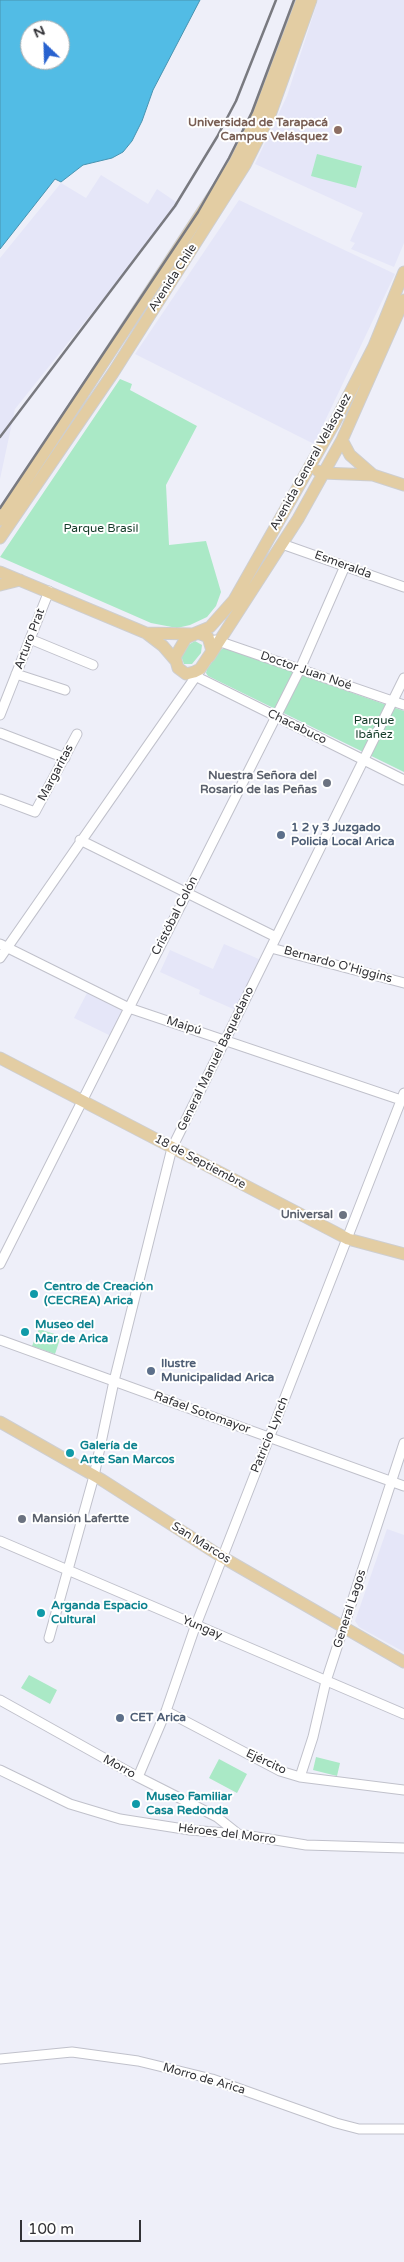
<!DOCTYPE html>
<html>
<head>
<meta charset="utf-8">
<style>
	body { margin:0 }
	#map { position:relative; width:404px; height:2262px; overflow:hidden; background:#eeeff9; font-family:"Varela Round",sans-serif }
	canvas { display:block }
	.north { position:absolute; left:20px; top:20px; width:50px; height:50px; box-sizing:border-box; background:#fff; border:1px solid #adadaf; border-radius:50%; rotate:336deg; font-size:14px; font-weight:700; line-height:20px; text-align:center; color:#323236 }
	.north::after { content:''; display:block; margin:auto; width:18px; height:22px; background:#2862cf; clip-path:polygon(50% 0,100% 100%,50% 72%,0 100%) }
	.scale { position:absolute; left:20px; top:2220px; width:121px; height:22px; box-sizing:border-box; border:2px solid #323236; border-top:0; padding-left:6px; font-size:15px; line-height:18px; white-space:nowrap; color:#323236; -webkit-text-stroke:4px #fff; paint-order:stroke }
</style>
</head>
<body>
<div id="map">
<canvas width="404" height="2262"></canvas>
<div class="north">N</div>
<div class="scale">100 m</div>
</div>
<script>
const context = document.querySelector('canvas').getContext('2d');
context.lineJoin = 'round';
function fill(path, color) {
  context.fillStyle = color;
  context.fill(path, 'evenodd');
}
function toPath(rows) {
  const path = new Path2D();
  for (const r of rows) {
    path.moveTo(r[0], r[1]);
    for (let i = 2; i < r.length; i += 2) path.lineTo(r[i], r[i + 1]);
  }
  return path;
}
function stroke(path, color, width, dash) {
  context.strokeStyle = color;
  context.lineWidth = width;
  context.lineCap = dash ? 'butt' : 'round';
  context.setLineDash(dash || []);
  context.stroke(path);
}
function drawText(font, color, halo, rows, align = 'center') {
  context.font = font + ' "Varela Round",sans-serif';
  context.lineWidth = 4;
  context.setLineDash([]);
  context.textBaseline = 'middle';
  context.strokeStyle = halo;
  context.fillStyle = color;
  for (const [text, x, y, turn = 0] of rows) {
    context.save();
    context.translate(x, y);
    context.rotate((+turn || 0) * Math.PI / 180);
    context.textAlign = isNaN(turn) ? turn : align;
    if (halo) context.strokeText(text, 0, 0);
    context.fillText(text, 0, 0);
    context.restore();
  }
}
fill(toPath([
	[318,0,404,0,404,243,394,267,351,249,355,243,350,241,363,213,255,164,287,96],
	[101,175,148,204,157,189,179,204,15,409,0,479,0,258,61,183,86,198],
	[239,200,395,274,314,444,135,354],
	[224,944,261,960,238,1011,199,994,200,990,160,972,170,950,213,969],
	[87,993,124,1011,111,1036,74,1018],
	[387,1529,404,1535,404,1652,359,1627,355,1621]
]), '#e5e6f8');
fill(toPath([
	[317,154,362,166,356,188,311,176],
	[120,379,132,384,130,390,197,426,166,485,169,545,206,541,221,592,216,606,207,617,190,625,177,628,151,623,0,557],
	[195,641,202,645,201,653,192,664,184,664,181,656,188,645],
	[224,648,404,711,404,772,208,676,206,673,207,669,220,650],
	[39,1329,61,1336,55,1354,32,1346],
	[29,1675,57,1690,50,1704,21,1688],
	[316,1757,340,1763,337,1776,313,1770],
	[219,1759,247,1774,237,1793,209,1778]
]), '#aae9c6');
const water = toPath([
	[0,0,200,0,153,90,142,121,132,141,123,152,112,158,83,165,61,182,55,179,0,249,0,0],
	[30,30,60,30,60,60,30,60,30,30]
]);
fill(water, '#52bce5');
stroke(water, '#4893b0', 1);
const minor = toPath([
	[282,544,404,587],
	[30,639,93,665],
	[215,640,404,705],
	[16,674,65,690],
	[193,675,404,780],
	[0,715,49,591],
	[0,733,65,758],
	[0,799,35,812,77,734],
	[80,840,276,937],
	[0,944,129,1008,404,1101],
	[271,948,404,983],
	[0,958,201,669],
	[0,1264,300,669,345,566],
	[0,1340,404,1486],
	[0,1541,404,1714],
	[49,1638,94,1476,114,1381,172,1148,404,678],
	[0,1700,138,1777,217,1817,237,1833],
	[166,1711,280,1771,300,1777,404,1790],
	[0,1770,70,1804,120,1819,190,1830,238,1834,306,1845,404,1848],
	[138,1777,166,1711,194,1630,404,1093],
	[300,1777,313,1737,326,1681,404,1443],
	[0,2059,72,2052,138,2061,212,2079,336,2123,359,2129,404,2129]
]);
const major = toPath([
	[342,440,350,455,373,475],
	[318,471,322,473,373,475,404,485],
	[0,520,235,162,259,113,302,0],
	[0,538,113,373,245,165,270,115,311,0],
	[0,572,146,633,163,646,175,660],
	[0,585,20,580],
	[146,633,192,634],
	[198,633,208,637,212,651,200,669,194,672,186,674,178,668,175,657,186,638,198,633],
	[193,634,210,627,234,600,335,422,374,346,404,272],
	[209,657,298,519,342,440,404,300],
	[0,1058,348,1239,404,1254],
	[0,1422,102,1480,222,1557,404,1662]
]);
stroke(minor, '#c0c1cb', 11);
stroke(major, '#cececf', 13);
stroke(minor, '#fff', 9);
stroke(major, '#e3cda3', 11);
stroke(toPath([
	[0,437,175,206,217,137,236,101,276,0],
	[0,508,198,212,229,158,252,112,294,0]
]), '#797a80', 2.5);
for (const [x, y, r, color] of [
	[338,130,5,"#8d6e63"],
	[327,783,5,"#6b7280"],
	[281,835,5,"#5c6f8a"],
	[343,1215,5,"#6b7280"],
	[34,1294,5,"#0f9aa8"],
	[25,1332,5,"#0f9aa8"],
	[151,1371,5,"#5c6f8a"],
	[70,1453,5,"#0f9aa8"],
	[22,1519,5,"#6b7280"],
	[41,1613,5,"#0f9aa8"],
	[120,1718,5,"#5c6f8a"],
	[136,1804,5,"#0f9aa8"]
]) {
  const dot = new Path2D();
  dot.arc(x, y, r, 0, 2 * Math.PI);
  context.fillStyle = color;
  context.fill(dot);
  stroke(dot, '#fff', 2);
}
drawText('bold 12px', '#785e54', '#fff', [
	["Universidad de Tarapacá",328,123],
	["Campus Velásquez",328,137]
], 'right');
drawText('12px', '#323236', '#fff', [
	["Avenida Chile",173,278,-57],
	["Avenida General Velásquez",311,462,-61],
	["Esmeralda",343,565,20],
	["Arturo Prat",30,639,-69],
	["Doctor Juan Noé",306,671,19],
	["Chacabuco",297,727,26],
	["Margaritas",56,773,-62],
	["Cristóbal Colón",175,916,-63],
	["Bernardo O'Higgins",338,965,15],
	["Maipú",184,1026,18],
	["General Manuel Baquedano",216,1059,-64],
	["18 de Septiembre",200,1162,28],
	["Rafael Sotomayor",202,1413,20],
	["Patricio Lynch",270,1435,-68],
	["San Marcos",201,1543,32],
	["General Lagos",350,1609,-72],
	["Yungay",202,1628,23],
	["Ejército",266,1762,25],
	["Morro",119,1767,29],
	["Héroes del Morro",227,1834,7],
	["Morro de Arica",204,2079,16]
]);
drawText('12px', '#143c29', '#fff', [
	["Parque Brasil",101,529],
	["Parque",374,721],
	["Ibáñez",374,735]
]);
drawText('bold 12px', '#5b616d', '#fff', [
	["Nuestra Señora del",317,776],
	["Rosario de las Peñas",317,790],
	["Universal",333,1215],
	["Mansión Lafertte",32,1519,"left"]
], 'right');
drawText('bold 12px', '#4e5e75', '#fff', [
	["1 2 y 3 Juzgado",291,828],
	["Policia Local Arica",291,842],
	["Ilustre",161,1364],
	["Municipalidad Arica",161,1378],
	["CET Arica",130,1718]
], 'left');
drawText('bold 12px', '#0d838f', '#fff', [
	["Centro de Creación",44,1287],
	["(CECREA) Arica",44,1301],
	["Museo del",35,1325],
	["Mar de Arica",35,1339],
	["Galería de",80,1446],
	["Arte San Marcos",80,1460],
	["Arganda Espacio",51,1606],
	["Cultural",51,1620],
	["Museo Familiar",146,1797],
	["Casa Redonda",146,1811]
], 'left');
</script>
</body>
</html>
